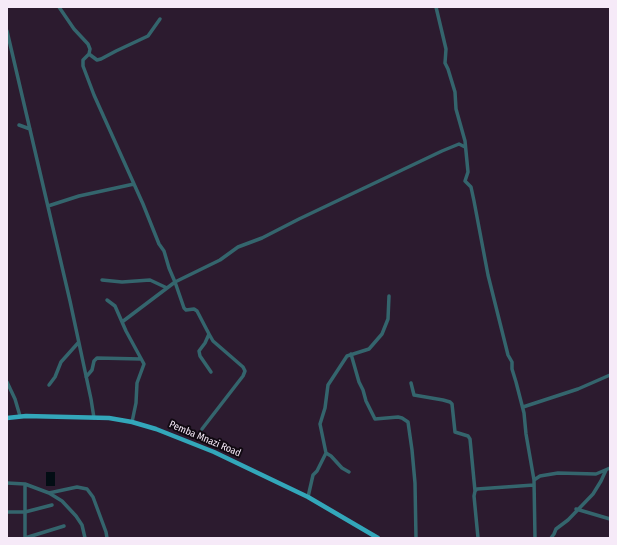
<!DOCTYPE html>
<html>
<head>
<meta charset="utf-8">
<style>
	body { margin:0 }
	#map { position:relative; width:617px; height:545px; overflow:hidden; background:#2c1b2f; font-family:"Fira Sans Condensed",sans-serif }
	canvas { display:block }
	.frame { position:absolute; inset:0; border:8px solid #f6eaf8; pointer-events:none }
</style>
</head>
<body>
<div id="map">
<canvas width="617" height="545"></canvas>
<div class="frame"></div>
</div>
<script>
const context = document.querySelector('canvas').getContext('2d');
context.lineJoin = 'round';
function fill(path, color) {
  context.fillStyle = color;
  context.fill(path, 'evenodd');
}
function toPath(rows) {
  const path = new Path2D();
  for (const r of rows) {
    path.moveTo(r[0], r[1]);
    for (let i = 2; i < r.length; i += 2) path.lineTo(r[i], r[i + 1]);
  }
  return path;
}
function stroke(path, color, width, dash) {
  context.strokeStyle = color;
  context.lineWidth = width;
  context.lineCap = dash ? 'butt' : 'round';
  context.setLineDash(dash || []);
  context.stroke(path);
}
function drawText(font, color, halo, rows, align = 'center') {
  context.font = font + ' "Fira Sans Condensed",sans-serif';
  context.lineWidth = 4;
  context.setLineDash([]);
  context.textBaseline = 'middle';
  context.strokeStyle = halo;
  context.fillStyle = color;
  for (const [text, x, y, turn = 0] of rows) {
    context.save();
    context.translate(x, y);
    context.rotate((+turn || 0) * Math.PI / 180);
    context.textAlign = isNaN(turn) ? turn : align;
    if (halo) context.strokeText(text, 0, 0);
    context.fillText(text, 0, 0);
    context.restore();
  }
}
fill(toPath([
	[46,472,55,472,55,486,46,486]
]), '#030d14');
stroke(toPath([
	[59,7,74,29,88,44,90,49,89,54,97,60,101,59,116,51,148,36,160,19],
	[436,7,446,49,445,63,448,69,455,92,456,109,465,141,468,172,465,181,471,187,474,201,488,275,508,355,512,362,512,369,516,382,524,413,526,434,534,480,535,538],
	[7,31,70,301,91,399,94,418],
	[89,54,83,60,83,66,94,95,143,204,159,244,164,251,169,268,175,282,184,308,186,310,194,309,197,311,209,334,205,343,199,351,200,356,211,372],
	[19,125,30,129],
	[48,206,79,196,134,184],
	[102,280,122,282,150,280,167,288],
	[107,300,115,306,126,331,144,364,137,383,136,403,132,422],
	[122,322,175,282,220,260,238,247,262,238,299,219,442,151,459,144,465,147],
	[351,354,359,382,363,390,366,401,375,419,398,417,402,418,408,422,412,450,415,483,416,538],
	[86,377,92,370,94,361,97,358,141,359],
	[7,382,15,399,20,416],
	[411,383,414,395,443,400,450,402,452,404,455,432,468,436,470,439,475,491],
	[49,385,55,377,61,362,78,343],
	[523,407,578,389,610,375],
	[202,429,243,376,245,371,243,367,213,341,209,334],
	[326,453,331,456,342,468,349,472],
	[534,480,540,476,558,473,596,474,610,468],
	[7,483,25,484,49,493,62,501,76,516,82,525,85,538],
	[49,493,77,487,87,489,93,497,106,532,107,538],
	[308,497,313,475,317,471,326,453,320,424,325,408,328,385,347,356,369,349,382,334,388,319,389,296],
	[576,509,610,519],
	[7,512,25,512,52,505],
	[25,538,25,484],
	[25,538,64,526],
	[478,538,474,496,475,491,477,489,534,485],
	[551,538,554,534,556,529,568,520,593,494,601,481,606,470]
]), '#34656d', 3.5);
stroke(toPath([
	[7,418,26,416,109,418,132,422,156,429,214,452,308,497,378,538]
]), '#33a7ba', 4.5);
drawText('10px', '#f6eaf8', '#100911', [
	["Pemba Mnazi Road",205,439,23]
]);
</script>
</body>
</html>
